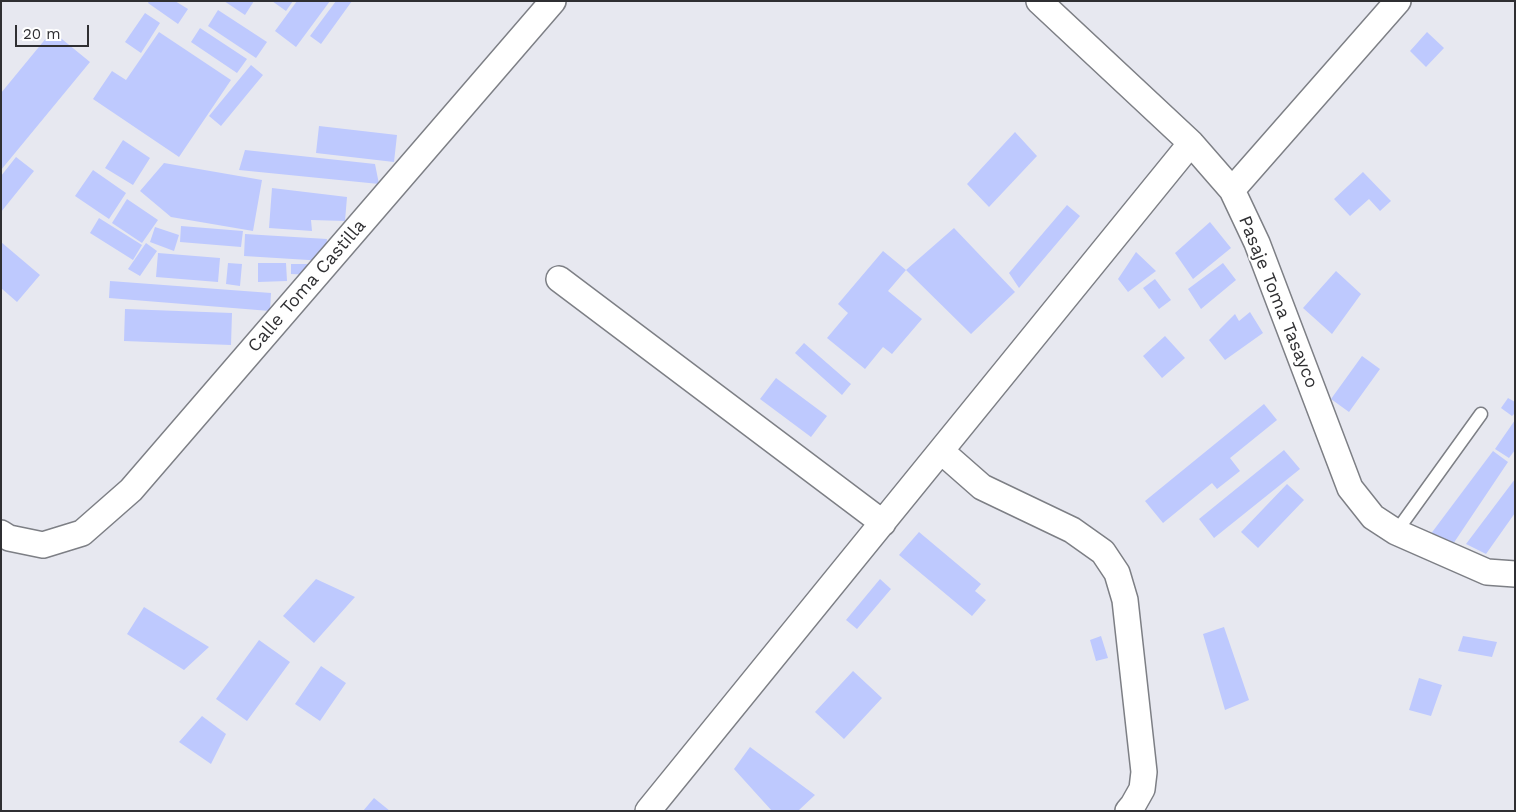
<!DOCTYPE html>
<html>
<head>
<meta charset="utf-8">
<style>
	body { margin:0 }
	#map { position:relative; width:1516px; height:812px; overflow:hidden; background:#e7e8f0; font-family:"Work Sans",sans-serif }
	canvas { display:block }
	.frame { position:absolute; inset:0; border:2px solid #2f2f32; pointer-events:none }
	.scale { position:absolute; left:15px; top:25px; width:74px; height:22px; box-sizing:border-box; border:2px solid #2f2f32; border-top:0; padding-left:6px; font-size:15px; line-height:18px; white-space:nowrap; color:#2f2f32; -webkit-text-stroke:4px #fff; paint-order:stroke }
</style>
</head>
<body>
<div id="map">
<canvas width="1516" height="812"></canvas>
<div class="frame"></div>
<div class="scale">20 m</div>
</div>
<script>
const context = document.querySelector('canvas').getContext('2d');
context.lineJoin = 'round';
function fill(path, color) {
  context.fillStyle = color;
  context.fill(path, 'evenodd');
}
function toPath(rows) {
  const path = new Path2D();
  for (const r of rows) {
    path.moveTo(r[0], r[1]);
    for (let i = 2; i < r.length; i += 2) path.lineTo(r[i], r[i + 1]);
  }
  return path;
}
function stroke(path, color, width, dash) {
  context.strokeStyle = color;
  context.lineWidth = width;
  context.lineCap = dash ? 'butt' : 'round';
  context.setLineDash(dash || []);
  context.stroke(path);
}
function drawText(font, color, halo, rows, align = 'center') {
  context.font = font + ' "Work Sans",sans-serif';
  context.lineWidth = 4;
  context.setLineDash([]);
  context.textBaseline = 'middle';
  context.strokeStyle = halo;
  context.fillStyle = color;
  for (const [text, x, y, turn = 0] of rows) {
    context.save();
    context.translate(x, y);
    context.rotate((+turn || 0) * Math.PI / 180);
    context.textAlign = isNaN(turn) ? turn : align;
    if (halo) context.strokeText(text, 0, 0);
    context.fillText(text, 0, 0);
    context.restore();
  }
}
fill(toPath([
	[149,1,175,1,188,9,178,24,148,3],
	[224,1,254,1,245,15],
	[272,1,293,1,286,11],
	[297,1,330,1,296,47,275,31],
	[336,1,352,1,321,44,310,36],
	[218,10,267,42,256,58,208,26],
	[145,13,160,23,141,53,125,42],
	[200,28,247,59,237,73,191,42],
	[52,31,90,62,1,170,1,93],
	[159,32,231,80,179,157,93,99,112,71,126,80],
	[1427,32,1444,48,1426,67,1410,51],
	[251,65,263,75,221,126,209,116],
	[319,126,397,135,394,162,316,153],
	[1015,132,1037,156,989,207,967,184],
	[123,140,150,158,133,185,105,168],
	[245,150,375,164,379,184,239,170],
	[16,157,34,171,1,212,1,176],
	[164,163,262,180,253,231,171,217,140,191],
	[93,170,126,193,109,219,75,196],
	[1363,172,1391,201,1380,211,1369,199,1350,216,1334,199],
	[272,188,347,197,345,221,311,220,312,231,269,228],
	[127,199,158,220,142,243,112,223],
	[1067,205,1080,216,1019,288,1009,273],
	[99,218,142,245,133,260,90,233],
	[1210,222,1231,248,1193,279,1175,253],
	[181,226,243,231,241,247,180,242],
	[155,227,179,235,174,251,150,242],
	[954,228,1015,292,971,334,906,270],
	[245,234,327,239,325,261,244,256],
	[1,242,40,275,17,302,1,288],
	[146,243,157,251,140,276,128,269],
	[883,251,906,270,888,291,922,319,892,354,883,347,865,369,827,338,848,313,838,304],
	[1136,252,1156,271,1128,292,1118,279],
	[158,253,220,258,218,282,156,277],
	[228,263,242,264,240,286,226,284],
	[258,263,286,263,287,281,258,282],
	[1223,263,1236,280,1201,309,1188,289],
	[291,264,314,264,314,275,291,274],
	[1336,271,1361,294,1332,334,1303,308],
	[1155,279,1171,300,1159,309,1143,288],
	[110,281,271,293,270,311,109,298],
	[125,309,232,313,231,345,124,341],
	[1250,312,1263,333,1225,360,1209,340,1235,314,1239,321],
	[1165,336,1185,358,1162,378,1143,356],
	[804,343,851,384,842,395,795,353],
	[1362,356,1380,369,1349,412,1331,399],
	[776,378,827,416,811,437,760,399],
	[1508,398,1515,402,1515,413,1512,416,1501,408],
	[1264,404,1277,420,1230,458,1240,471,1217,489,1212,483,1163,523,1145,501],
	[1515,420,1515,450,1509,458,1495,449],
	[1284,450,1300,469,1214,538,1199,519],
	[1493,451,1508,462,1451,547,1424,543],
	[1515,479,1515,513,1486,554,1466,544],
	[1287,484,1304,500,1258,548,1241,532],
	[919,532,981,584,975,591,986,600,972,616,899,555],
	[316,579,355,597,314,643,283,616],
	[880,579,891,589,857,629,846,620],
	[144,607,209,647,184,670,127,634],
	[1224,627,1249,700,1225,710,1203,634],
	[1101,636,1108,658,1096,661,1090,640],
	[1463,636,1497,642,1492,657,1458,651],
	[259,640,290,662,247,721,216,699],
	[321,666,346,683,320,721,295,704],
	[853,671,882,698,844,739,815,712],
	[1419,678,1442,685,1431,716,1409,710],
	[202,716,226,734,211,764,179,742],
	[750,747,815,795,798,811,772,811,734,769],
	[374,798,390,811,363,811]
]), '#bec9fe');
const lane = toPath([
	[1396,532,1481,414]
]);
const street = toPath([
	[1039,1,1191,143,1232,190,1257,243,1350,488,1373,517,1396,532,1487,572,1515,574],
	[1232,190,1398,1],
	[559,279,883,523],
	[941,451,982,487,1072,530,1103,552,1117,573,1125,600,1144,772,1142,789,1133,805,1128,811],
	[1,533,9,538,43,545,82,533,131,490,553,1],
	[648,811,1191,143]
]);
stroke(lane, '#7d7f85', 15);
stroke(street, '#7d7f85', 28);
stroke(lane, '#fff', 12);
stroke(street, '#fff', 25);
drawText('18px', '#2f2f32', '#fff', [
	["Calle Toma Castilla",307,286,-49],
	["Pasaje Toma Tasayco",1278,302,68]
]);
</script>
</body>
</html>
